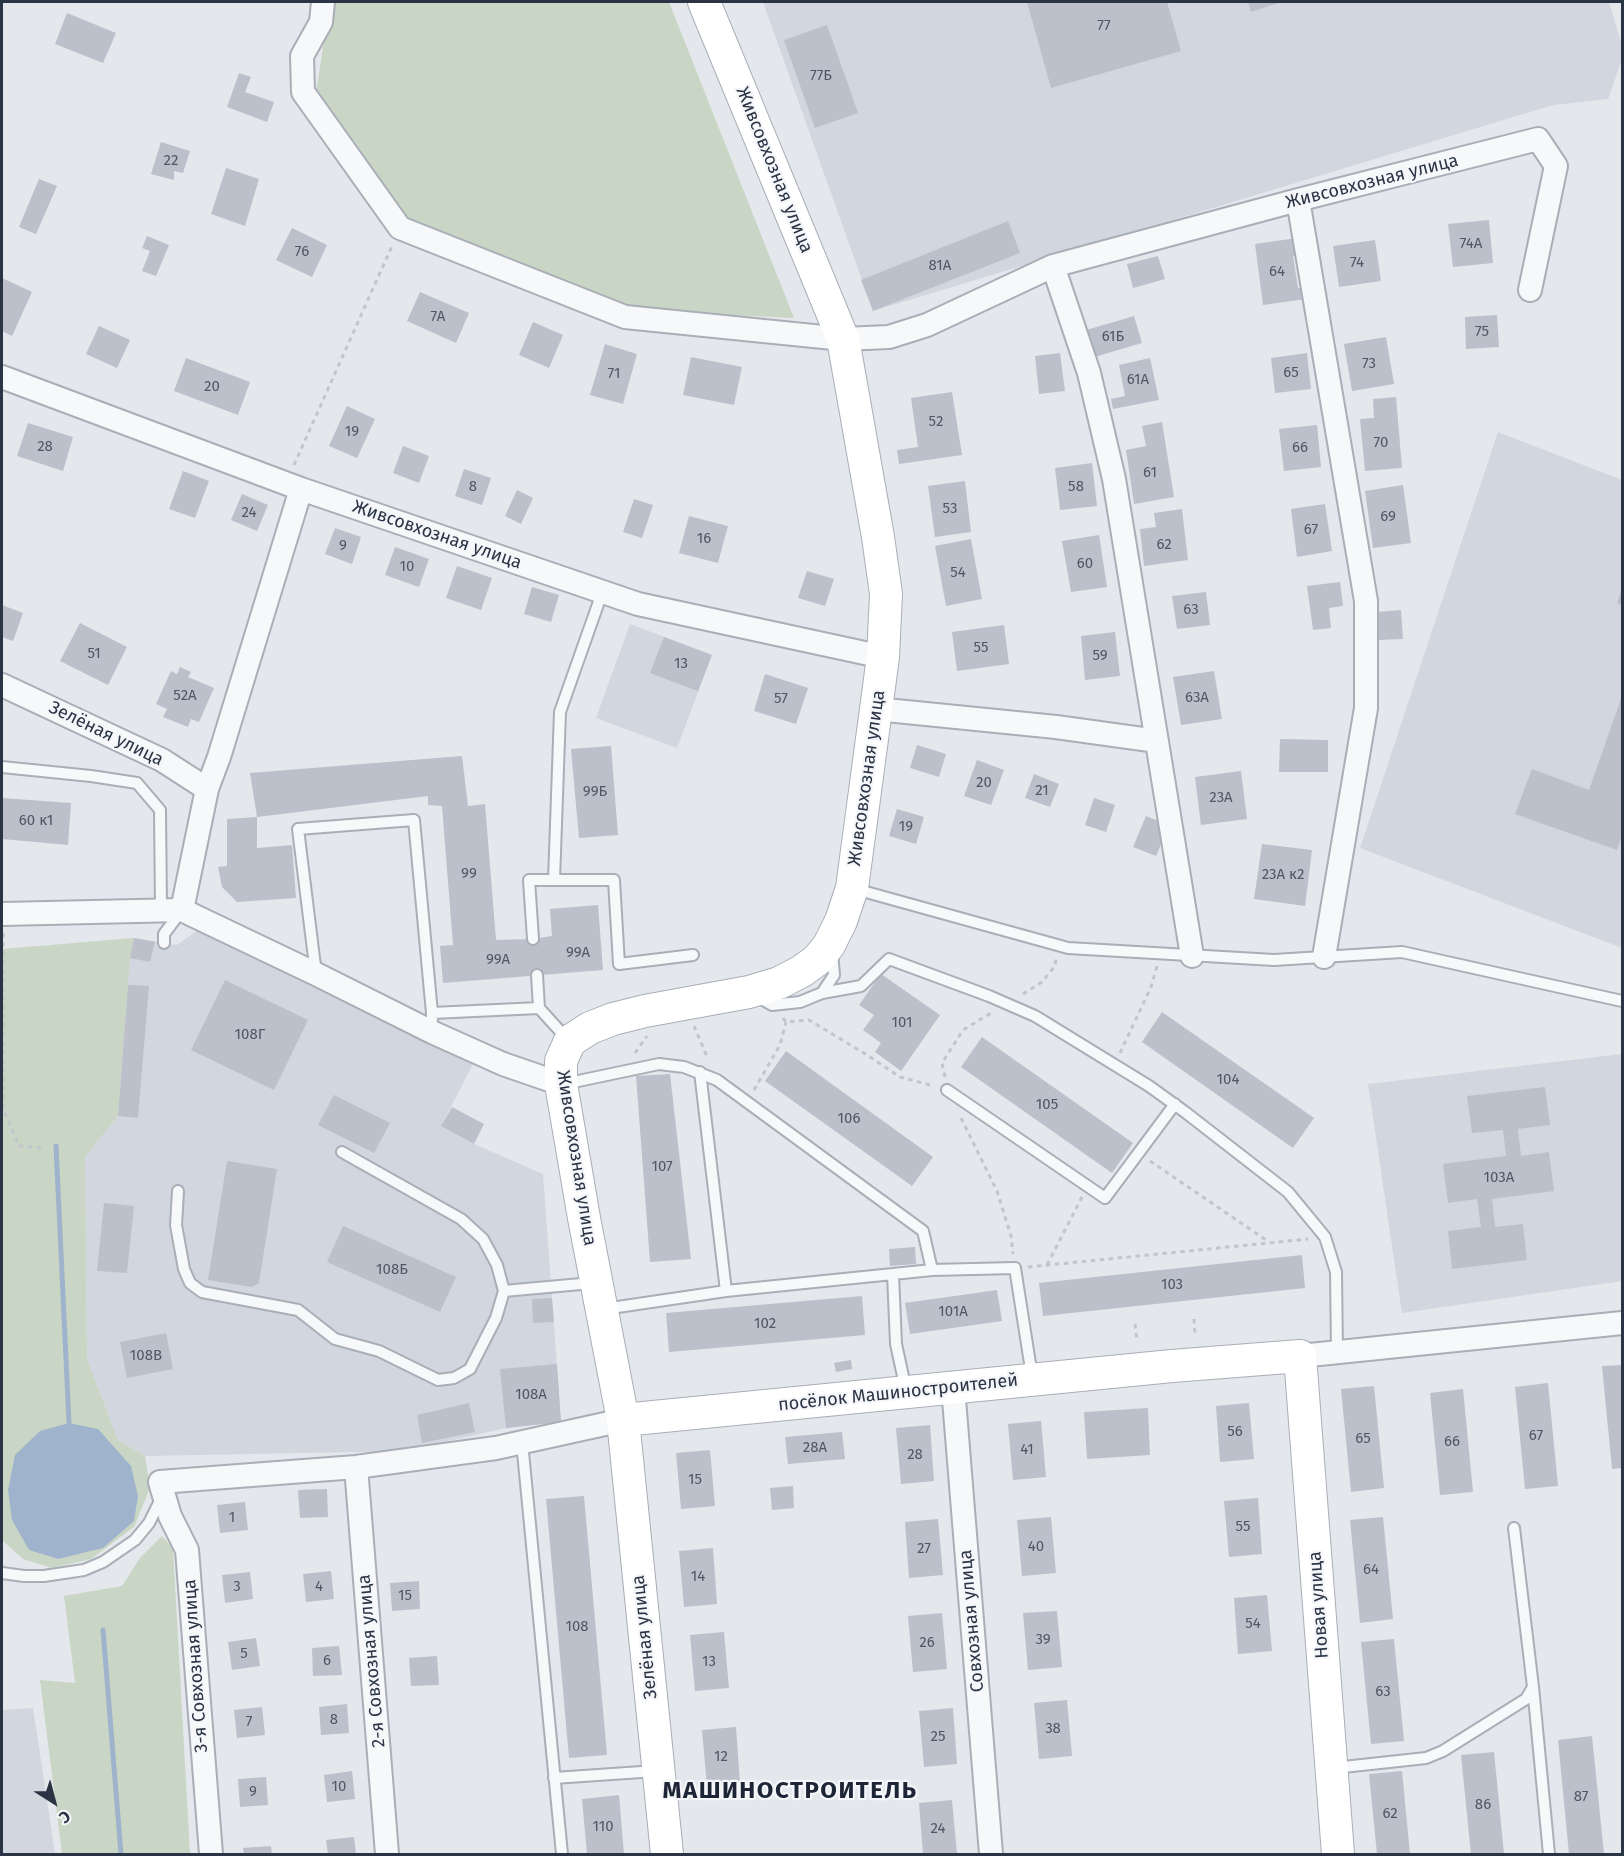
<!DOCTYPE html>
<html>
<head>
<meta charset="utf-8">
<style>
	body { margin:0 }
	#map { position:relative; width:1624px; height:1856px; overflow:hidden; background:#e4e7ec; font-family:"Fira Sans",sans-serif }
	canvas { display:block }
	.frame { position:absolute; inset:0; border:3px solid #2b3445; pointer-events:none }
	.north { position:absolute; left:24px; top:1772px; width:60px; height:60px; -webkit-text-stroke:4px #f4f6f9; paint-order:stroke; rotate:144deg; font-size:16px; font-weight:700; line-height:24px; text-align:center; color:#2b3445 }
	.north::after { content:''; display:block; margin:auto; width:21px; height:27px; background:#2b3445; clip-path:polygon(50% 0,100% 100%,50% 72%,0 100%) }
</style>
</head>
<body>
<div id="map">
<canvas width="1624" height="1856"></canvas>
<div class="frame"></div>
<div class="north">С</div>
</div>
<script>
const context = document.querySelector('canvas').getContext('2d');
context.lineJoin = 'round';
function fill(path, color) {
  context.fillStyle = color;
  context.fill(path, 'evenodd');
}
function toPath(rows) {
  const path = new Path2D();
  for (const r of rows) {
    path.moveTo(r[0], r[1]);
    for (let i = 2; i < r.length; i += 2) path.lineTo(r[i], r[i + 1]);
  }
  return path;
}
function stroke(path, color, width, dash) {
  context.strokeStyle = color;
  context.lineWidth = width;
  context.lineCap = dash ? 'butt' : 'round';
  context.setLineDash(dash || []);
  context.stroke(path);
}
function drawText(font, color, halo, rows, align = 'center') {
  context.font = font + ' "Fira Sans",sans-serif';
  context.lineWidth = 4.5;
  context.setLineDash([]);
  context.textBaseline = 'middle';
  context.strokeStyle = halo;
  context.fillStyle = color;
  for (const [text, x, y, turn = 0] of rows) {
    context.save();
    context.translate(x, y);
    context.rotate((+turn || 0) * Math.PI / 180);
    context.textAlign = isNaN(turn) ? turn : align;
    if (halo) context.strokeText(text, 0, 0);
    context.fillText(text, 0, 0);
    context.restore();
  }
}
fill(toPath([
	[763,2,1609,2,1622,45,1622,59,1608,99,1553,105,873,311],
	[1498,432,1622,480,1622,948,1360,848],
	[630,624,712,655,677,748,596,718],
	[198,930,473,1064,441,1126,474,1144,543,1174,561,1422,506,1428,405,1451,145,1456,118,1440,87,1359,85,1157,118,1116,128,985,130,958,134,938,177,945],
	[1622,1054,1622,1281,1402,1313,1368,1084],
	[33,1708,55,1854,2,1854,2,1710]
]), '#d2d6de');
fill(toPath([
	[330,2,669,2,794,318,630,310,400,216,316,93],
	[134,938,130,958,128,985,118,1116,85,1157,87,1359,118,1440,145,1456,150,1488,134,1527,91,1559,52,1568,23,1559,2,1540,2,949],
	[162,1536,173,1548,190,1854,62,1854,40,1680,75,1683,64,1596,122,1586,140,1558]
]), '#c9d6c5');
fill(toPath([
	[69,1423,98,1429,131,1466,138,1496,134,1521,103,1548,58,1559,29,1550,12,1520,8,1490,15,1455,40,1431]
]), '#9fb4cc');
stroke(toPath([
	[56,1146,69,1423],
	[103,1630,121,1854]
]), '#9fb4cc', 5);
fill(toPath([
	[1027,2,1167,2,1181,51,1051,88],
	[1248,2,1281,2,1251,12],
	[67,13,116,33,103,63,55,44],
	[827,25,858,113,815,128,784,40],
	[239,73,251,77,245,92,274,102,267,122,227,107],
	[161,142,190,151,183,173,174,171,174,180,151,174],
	[226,168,259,179,245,226,211,214],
	[39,179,57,186,36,234,19,227],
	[1489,220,1493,263,1453,267,1448,224],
	[1008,221,1020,253,873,311,861,280],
	[292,228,327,245,312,277,276,260],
	[147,236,169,245,156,276,142,271,150,251,142,248],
	[1297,238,1299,255,1293,256,1298,288,1305,288,1306,299,1263,305,1255,244],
	[1375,240,1381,281,1339,287,1333,246],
	[1158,256,1165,279,1133,288,1127,264],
	[2,278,32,292,12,336,2,331],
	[420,292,469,313,456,343,407,321],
	[1497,315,1499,347,1466,349,1465,317],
	[1134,316,1142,343,1091,358,1083,331],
	[533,322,563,335,549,368,519,355],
	[99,326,130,340,117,368,86,354],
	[1386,337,1394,384,1352,391,1344,344],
	[605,344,637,354,623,404,590,395],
	[1060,353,1065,391,1039,394,1035,356],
	[1307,353,1311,389,1275,393,1271,358],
	[691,357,742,367,734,405,683,395],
	[186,358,250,382,238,415,174,391],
	[1150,358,1159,400,1113,409,1111,399,1125,396,1119,365],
	[952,392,962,455,899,464,897,450,918,447,911,398],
	[1396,397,1402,468,1365,471,1360,419,1374,418,1373,399],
	[347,406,375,419,357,458,329,446],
	[1162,422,1174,497,1134,504,1126,450,1146,446,1142,426],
	[28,423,73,437,63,471,17,456],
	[1317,425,1321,467,1284,471,1279,429],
	[403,446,429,456,419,483,393,473],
	[1092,463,1097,506,1060,510,1055,468],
	[464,469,491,478,482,505,455,496],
	[183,471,209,481,195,518,169,509],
	[965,481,971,532,935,537,928,486],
	[1403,485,1411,543,1373,548,1365,491],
	[517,490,533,498,521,524,505,516],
	[242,494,268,505,257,531,231,520],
	[634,499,653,505,642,538,623,532],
	[1325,504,1332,551,1297,557,1291,509],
	[1182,509,1188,560,1144,566,1140,529,1156,527,1154,513],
	[689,516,728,526,718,563,679,553],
	[335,528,361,537,352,564,325,554],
	[1099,535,1107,587,1071,592,1062,541],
	[971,539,982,599,946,606,935,546],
	[395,547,429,559,419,587,385,575],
	[457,566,492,578,481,610,446,598],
	[807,571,834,579,825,606,798,598],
	[1340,582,1343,606,1329,608,1331,628,1313,630,1307,586],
	[532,587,559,595,551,622,524,614],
	[1622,589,1622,605,1617,603],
	[1206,592,1210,625,1177,629,1172,596],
	[2,605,23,613,13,641,2,637],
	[1401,610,1403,639,1378,640,1376,612],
	[80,623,127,647,108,685,60,661],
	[1004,625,1009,664,957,671,952,632],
	[1115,632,1120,676,1085,680,1081,636],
	[664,637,712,655,698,691,650,673],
	[180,667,191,672,188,677,214,688,199,722,191,719,188,727,163,717,167,709,156,704,171,671,177,674],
	[1214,671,1222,719,1181,725,1173,677],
	[765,674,808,688,796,724,754,711],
	[1622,696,1622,835,1617,850,1515,814,1532,769,1589,790],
	[1280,739,1328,740,1328,772,1279,772],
	[917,745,946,754,939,777,910,768],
	[611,746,618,835,579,838,571,749],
	[462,756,468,806,485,804,496,940,533,939,552,936,550,909,598,905,603,970,443,983,440,946,453,945,442,806,428,805,428,796,257,817,250,773],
	[977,760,1004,770,991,805,964,796],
	[1241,771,1247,819,1201,825,1195,777],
	[1034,774,1059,784,1050,807,1025,798],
	[2,798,71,803,68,845,2,839],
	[1094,798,1115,805,1106,832,1085,825],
	[897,809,924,817,916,844,889,836],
	[1146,816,1169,825,1156,856,1133,847],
	[257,817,257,848,292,845,296,898,237,902,222,887,218,867,227,866,227,819],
	[1262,844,1312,850,1305,906,1254,899],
	[134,938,155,942,150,962,130,958],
	[881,974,940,1015,901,1071,875,1052,881,1043,863,1030,874,1015,859,1005],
	[225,980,308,1020,274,1090,191,1050],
	[128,985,149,986,138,1118,118,1116],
	[1162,1012,1314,1118,1293,1148,1142,1042],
	[982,1037,1133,1143,1112,1173,961,1067],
	[786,1051,933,1157,912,1186,765,1081],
	[670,1074,691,1259,650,1262,636,1076],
	[1545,1087,1550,1125,1518,1129,1521,1156,1549,1152,1554,1191,1492,1199,1495,1227,1523,1224,1527,1260,1452,1269,1448,1231,1481,1227,1477,1199,1448,1203,1443,1164,1506,1156,1503,1130,1472,1133,1467,1096],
	[334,1095,390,1123,374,1153,318,1125],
	[452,1107,484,1124,474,1144,441,1126],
	[227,1161,277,1169,259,1283,252,1287,208,1280],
	[104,1203,134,1206,127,1273,97,1271],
	[343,1226,456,1277,440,1312,327,1262],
	[915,1247,916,1264,890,1266,889,1249],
	[1302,1255,1305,1288,1043,1316,1039,1283],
	[997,1290,1002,1321,910,1334,905,1303],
	[862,1296,865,1335,669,1352,666,1313],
	[552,1298,554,1322,533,1323,532,1299],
	[166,1333,173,1369,127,1378,120,1342],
	[851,1360,852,1369,836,1372,834,1363],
	[557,1364,561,1422,506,1428,500,1369],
	[1622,1365,1622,1468,1612,1469,1602,1366],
	[1548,1383,1558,1486,1525,1489,1515,1387],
	[1374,1386,1384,1488,1351,1492,1341,1389],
	[1463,1389,1473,1492,1440,1495,1430,1393],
	[469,1403,475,1432,422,1443,417,1415],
	[1249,1403,1254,1459,1220,1462,1216,1406],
	[1148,1408,1150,1455,1087,1459,1084,1412],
	[1041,1421,1046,1477,1013,1480,1008,1424],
	[930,1425,934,1481,901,1484,896,1428],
	[842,1432,845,1459,788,1464,785,1437],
	[710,1450,715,1506,681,1509,676,1453],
	[793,1486,794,1508,772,1510,770,1488],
	[327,1489,328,1517,300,1518,298,1490],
	[584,1496,607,1755,569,1758,546,1499],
	[1258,1498,1262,1554,1229,1557,1224,1501],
	[245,1502,248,1530,220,1533,217,1505],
	[1051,1517,1056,1573,1022,1576,1017,1520],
	[1383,1517,1393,1619,1360,1623,1350,1520],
	[938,1519,943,1575,909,1578,905,1522],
	[713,1548,717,1604,684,1607,679,1551],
	[331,1571,334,1599,306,1602,303,1574],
	[250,1572,253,1599,225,1603,222,1575],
	[419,1581,420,1609,392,1611,390,1583],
	[1267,1595,1272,1651,1238,1654,1234,1598],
	[1057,1611,1062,1667,1028,1670,1023,1613],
	[942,1613,947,1669,913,1672,908,1616],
	[724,1632,729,1688,695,1691,690,1635],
	[256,1638,260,1666,232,1670,228,1642],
	[1394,1639,1404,1741,1371,1744,1361,1642],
	[339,1646,342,1675,313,1676,312,1648],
	[437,1656,439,1685,411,1686,409,1658],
	[1067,1700,1072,1756,1039,1759,1034,1703],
	[347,1704,349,1733,321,1735,319,1707],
	[262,1707,265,1735,237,1738,234,1710],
	[953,1708,957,1764,924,1767,919,1711],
	[736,1727,740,1783,707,1786,702,1730],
	[1592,1736,1604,1854,1569,1854,1558,1740],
	[1494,1752,1504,1854,1471,1854,1461,1755],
	[352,1771,355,1799,327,1802,324,1775],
	[1402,1771,1410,1854,1377,1854,1369,1774],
	[266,1777,268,1805,240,1807,238,1779],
	[619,1795,624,1854,587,1854,582,1799],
	[952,1800,957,1854,923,1854,919,1803],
	[354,1837,356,1854,328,1854,326,1840],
	[271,1846,272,1854,244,1854,243,1848]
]), '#bbc0ca');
const lane = toPath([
	[2,767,91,776,137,783,160,810,161,910],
	[554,880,560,712,602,593],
	[855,889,1068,948,1274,960,1402,952,1622,1001],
	[533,939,529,880,614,880,619,964,693,955],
	[164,943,164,934,182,910],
	[316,974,298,829,414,820,432,1013],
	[537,975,539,1008,569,1041],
	[822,993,834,975,832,952],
	[756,996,772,1005,800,1002,822,993,861,986,889,959,989,996,1035,1016,1149,1086,1185,1112,1288,1192,1325,1237,1336,1272,1337,1353],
	[432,1020,432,1013,539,1008],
	[564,1084,659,1064,684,1067,717,1080,923,1231,932,1270],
	[947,1090,1105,1198,1175,1104],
	[342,1152,461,1219,483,1239,497,1265,504,1291],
	[178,1191,176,1225,184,1269,190,1283,202,1292,298,1310,335,1339,379,1351,438,1380,454,1378,470,1369,496,1318,504,1291,592,1283],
	[726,1291,893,1274],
	[604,1309,726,1291,700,1072],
	[906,1390,896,1344,893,1274,932,1270,1015,1268,1032,1376],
	[522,1442,562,1854],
	[2,1573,24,1576,44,1576,84,1570,103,1562,135,1540,149,1523,159,1503,159,1494],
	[1533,1687,1549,1854],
	[1334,1768,1426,1758,1443,1751,1526,1699,1533,1687,1514,1528],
	[554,1778,656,1771]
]);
const street = toPath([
	[323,2,321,22,302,56,303,92,400,228,625,317,843,339,889,337,927,325,1053,266,1298,200,1538,139,1556,166,1530,290],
	[1298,200,1366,601,1366,708,1324,957],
	[1053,266,1089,373,1114,479,1192,956],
	[2,377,301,489,638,604,883,657],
	[2,685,162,760,207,789],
	[876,709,1056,727,1157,741],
	[182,910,207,789,219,757,301,489],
	[2,914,182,910,316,974,434,1033,503,1064,561,1084],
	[1300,1356,1622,1323],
	[953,1387,991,1854],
	[356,1467,387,1854],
	[211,1854,187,1550,170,1516,160,1482,356,1467,496,1448,623,1420]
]);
const secondary = toPath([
	[623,1420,1172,1366,1300,1356,1338,1854],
	[667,1854,623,1420,584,1218,561,1084,561,1061,570,1041,590,1028,613,1019,645,1011,749,992,779,983,802,971,817,960,829,945,841,921,852,888,883,657,886,594,878,537,843,339,704,2]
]);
stroke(lane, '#a9aeb7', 14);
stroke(street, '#a9aeb7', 26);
stroke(secondary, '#a9aeb7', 34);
stroke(toPath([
	[294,465,392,246],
	[3,933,3,1109,19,1146,45,1148],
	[1023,994,1042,982,1055,966,1056,959],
	[783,1018,786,1022,809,1020,867,1055,900,1077,934,1086],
	[694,1026,708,1059],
	[635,1053,647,1036],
	[1120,1053,1151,987,1157,966],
	[945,1077,942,1063,963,1030,991,1013],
	[754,1090,780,1045,786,1022],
	[961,1118,997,1191,1011,1236,1013,1254],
	[1150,1161,1269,1242],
	[1047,1265,1082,1197],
	[1028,1267,1308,1239],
	[1194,1319,1195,1337],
	[1135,1324,1137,1342]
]), '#c2c5cb', 3, [4.5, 4.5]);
stroke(lane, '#f7f8fa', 10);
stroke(street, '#f7f8fa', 22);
stroke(secondary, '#fff', 32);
drawText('15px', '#4f5766', null, [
	["77",1104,26],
	["77Б",821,76],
	["22",171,161],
	["74А",1471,244],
	["76",302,252],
	["74",1357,263],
	["81А",940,266],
	["64",1277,272],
	["7А",438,317],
	["75",1482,332],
	["61Б",1113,337],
	["73",1369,364],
	["65",1291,373],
	["71",614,374],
	["61А",1138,380],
	["20",212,387],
	["52",936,422],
	["19",352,432],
	["70",1381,443],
	["28",45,447],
	["66",1300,448],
	["61",1150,473],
	["8",473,487],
	["58",1076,487],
	["53",950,509],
	["24",249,513],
	["69",1388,517],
	["67",1311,530],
	["16",704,539],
	["62",1164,545],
	["9",343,546],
	["60",1085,564],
	["10",407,567],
	["54",958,573],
	["63",1191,610],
	["55",981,648],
	["51",94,654],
	["59",1100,656],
	["13",681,664],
	["52А",185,696],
	["63А",1197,698],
	["57",781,699],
	["20",984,783],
	["21",1042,791],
	["99Б",595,792],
	["23А",1221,798],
	["60 к1",36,821],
	["19",906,827],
	["99",469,874],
	["23А к2",1283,875],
	["99А",578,953],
	["99А",498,960],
	["101",902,1023],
	["108Г",250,1035],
	["104",1228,1080],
	["105",1047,1105],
	["106",849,1119],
	["107",662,1167],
	["103А",1499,1178],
	["108Б",392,1270],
	["103",1172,1285],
	["101А",953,1312],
	["102",765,1324],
	["108В",146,1356],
	["108А",531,1395],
	["56",1235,1432],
	["67",1536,1436],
	["65",1363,1439],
	["66",1452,1442],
	["28А",815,1448],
	["41",1027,1450],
	["28",915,1455],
	["15",695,1480],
	["1",232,1518],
	["55",1243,1527],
	["40",1036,1547],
	["27",924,1549],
	["64",1371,1570],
	["14",698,1577],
	["3",237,1587],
	["4",319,1587],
	["15",405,1596],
	["54",1253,1624],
	["108",577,1627],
	["39",1043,1640],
	["26",927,1643],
	["5",244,1654],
	["6",327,1661],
	["13",709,1662],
	["63",1383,1692],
	["8",334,1720],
	["7",249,1722],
	["38",1053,1729],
	["25",938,1737],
	["12",721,1757],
	["10",339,1787],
	["9",253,1792],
	["87",1581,1797],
	["86",1483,1805],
	["62",1390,1814],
	["110",603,1827],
	["24",938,1829]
]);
drawText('18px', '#2b3445', '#f4f6f9', [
	["Живсовхозная улица",774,170,68],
	["Живсовхозная улица",1372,182,-14],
	["Живсовхозная улица",437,535,19],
	["Зелёная улица",106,734,26],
	["Живсовхозная улица",867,778,-82],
	["Живсовхозная улица",576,1158,81],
	["посёлок Машиностроителей",898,1393,-6],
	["Новая улица",1319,1605,-94],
	["Совхозная улица",972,1621,-95],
	["Зелёная улица",645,1637,-96],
	["2-я Совхозная улица",372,1661,-95],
	["3-я Совхозная улица",196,1666,-94]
]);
context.letterSpacing = '1.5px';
drawText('bold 24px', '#1d2536', '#f4f6f9', [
	["МАШИНОСТРОИТЕЛЬ",790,1791]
]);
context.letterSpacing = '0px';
</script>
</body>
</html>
